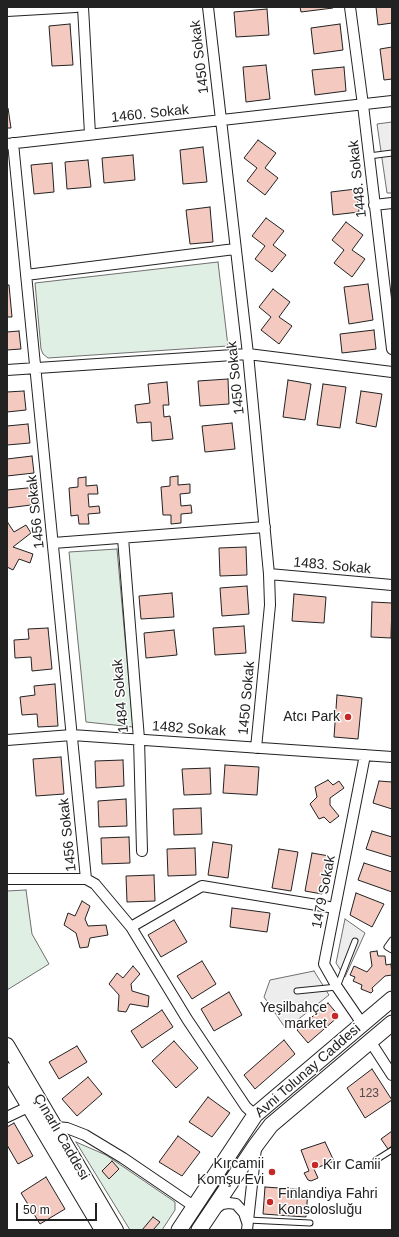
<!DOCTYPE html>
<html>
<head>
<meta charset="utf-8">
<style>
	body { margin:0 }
	#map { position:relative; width:399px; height:1237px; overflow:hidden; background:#fff; font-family:Helvetica,sans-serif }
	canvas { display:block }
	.frame { position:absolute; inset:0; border:8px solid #222; pointer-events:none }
	.scale { position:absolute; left:16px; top:1203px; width:81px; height:18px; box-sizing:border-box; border:2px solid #222; border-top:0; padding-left:5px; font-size:12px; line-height:14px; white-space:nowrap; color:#222; -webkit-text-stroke:3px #fff; paint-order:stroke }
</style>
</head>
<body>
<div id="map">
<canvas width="399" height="1237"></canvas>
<div class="frame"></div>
<div class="scale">50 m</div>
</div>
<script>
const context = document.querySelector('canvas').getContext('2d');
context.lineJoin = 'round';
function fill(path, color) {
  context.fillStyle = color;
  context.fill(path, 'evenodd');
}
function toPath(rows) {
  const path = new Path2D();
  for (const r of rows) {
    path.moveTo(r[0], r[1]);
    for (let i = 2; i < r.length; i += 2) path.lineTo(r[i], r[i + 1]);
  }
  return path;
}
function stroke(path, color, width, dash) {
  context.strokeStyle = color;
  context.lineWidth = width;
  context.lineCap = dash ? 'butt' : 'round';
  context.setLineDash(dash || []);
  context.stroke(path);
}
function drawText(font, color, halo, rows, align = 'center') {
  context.font = font + ' Helvetica,sans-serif';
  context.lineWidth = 3;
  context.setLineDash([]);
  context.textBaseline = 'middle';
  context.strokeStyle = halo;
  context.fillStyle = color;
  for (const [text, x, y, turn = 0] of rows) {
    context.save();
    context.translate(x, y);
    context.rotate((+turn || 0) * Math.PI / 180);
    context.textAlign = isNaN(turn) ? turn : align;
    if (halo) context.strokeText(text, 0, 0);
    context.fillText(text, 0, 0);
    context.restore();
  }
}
const green = toPath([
	[218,262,228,346,48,358,43,354,41,349,35,283,218,262],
	[117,549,133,727,86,722,69,552,117,549],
	[26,890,32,934,49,964,7,990,7,891,26,890],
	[76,1142,106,1155,175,1202,175,1210,162,1230,130,1230,76,1142]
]);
fill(green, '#e0efe3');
stroke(green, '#6f6f6f', 1);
const parking = toPath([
	[392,122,392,193,387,193,377,124,392,122],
	[345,919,365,933,345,977,336,963,345,919],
	[314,971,329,995,286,1029,264,997,270,980,314,971]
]);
fill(parking, '#ededed');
stroke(parking, '#6f6f6f', 1);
const building = toPath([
	[300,7,333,7,333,8,301,12,300,7],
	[376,7,392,7,392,23,378,25,376,7],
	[267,9,269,35,236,37,234,12,267,9],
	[70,24,73,65,52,66,49,26,70,24],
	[340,24,343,50,314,54,311,28,340,24],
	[392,47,392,79,384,80,380,49,392,47],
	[266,65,270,99,246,102,243,67,266,65],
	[344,67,346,91,315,95,312,70,344,67],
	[7,108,8,108,11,128,7,128,7,108],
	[258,140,276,153,265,168,278,178,265,195,247,181,257,168,244,158,258,140],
	[203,147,207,182,183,184,180,150,203,147],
	[133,155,135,180,104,183,102,158,133,155],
	[88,160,91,187,67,189,65,162,88,160],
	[52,163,54,192,34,194,31,165,52,163],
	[356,189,359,212,333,215,331,192,356,189],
	[210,207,213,242,190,244,186,210,210,207],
	[266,218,284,231,273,245,286,255,272,272,255,259,265,246,252,236,266,218],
	[346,222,363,235,352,250,365,259,352,277,334,263,344,250,332,240,346,222],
	[368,284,373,320,349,324,344,287,368,284],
	[7,285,9,285,12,317,7,317,7,285],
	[273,289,290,302,279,317,292,326,279,344,261,330,271,317,259,307,273,289],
	[374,330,376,349,342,353,340,334,374,330],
	[19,331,21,349,7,350,7,332,19,331],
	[228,379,229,404,200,406,198,381,228,379],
	[288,380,311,384,305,420,283,417,288,380],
	[167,382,169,405,163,405,164,417,170,416,173,439,152,441,151,422,137,423,135,405,150,403,148,384,167,382],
	[323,384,346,387,340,428,317,425,323,384],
	[24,391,26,410,7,412,7,392,24,391],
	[361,391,382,394,376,427,356,423,361,391],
	[232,423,235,449,205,452,202,426,232,423],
	[28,424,30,443,7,445,7,426,28,424],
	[32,456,34,473,7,476,7,459,32,456],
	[178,476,178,485,190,484,190,493,180,494,181,506,191,505,192,513,181,514,181,523,171,524,171,515,163,515,161,487,170,486,170,477,178,476],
	[86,477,86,486,97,485,98,494,88,494,89,507,99,506,100,513,88,514,89,524,79,524,78,515,71,516,69,488,78,487,78,478,86,477],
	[37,487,39,504,7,508,7,490,37,487],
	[8,523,14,532,26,525,31,533,13,547,33,554,30,563,19,559,13,570,7,567,7,524,8,523],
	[246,547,247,575,220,576,219,548,246,547],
	[247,586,249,614,222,616,220,588,247,586],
	[172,593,174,617,141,619,139,596,172,593],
	[294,594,326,597,324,623,292,621,294,594],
	[372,602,392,603,391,638,371,637,372,602],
	[244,626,246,653,215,655,213,628,244,626],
	[48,628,52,669,32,671,31,657,15,658,14,640,29,639,28,629,48,628],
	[174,630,177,655,146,658,144,633,174,630],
	[55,684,58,726,38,727,37,714,22,715,20,697,35,695,34,686,55,684],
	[337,695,362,698,358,739,334,737,337,695],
	[61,757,64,794,36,796,33,759,61,757],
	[123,760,124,786,96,788,95,761,123,760],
	[225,765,259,767,257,795,223,793,225,765],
	[210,768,211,794,184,795,182,769,210,768],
	[328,780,333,785,339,781,344,788,330,798,330,805,339,816,330,823,324,817,319,819,310,804,317,797,315,787,328,780],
	[379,781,392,782,392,809,373,803,379,781],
	[126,799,127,826,99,827,98,801,126,799],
	[201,808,202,834,174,835,173,809,201,808],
	[372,831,392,837,392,857,366,849,372,831],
	[129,837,130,863,102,864,101,838,129,837],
	[213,842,232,845,228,878,208,875,213,842],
	[195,848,196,875,168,876,167,849,195,848],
	[279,849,298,852,291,891,272,888,279,849],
	[312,853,329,856,322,894,305,891,312,853],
	[364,863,392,872,392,892,358,880,364,863],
	[154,875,155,901,127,902,126,876,154,875],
	[356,893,384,904,372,927,350,915,356,893],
	[82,901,90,906,85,919,88,926,106,925,108,935,90,938,88,947,80,948,76,933,64,925,68,913,75,916,82,901],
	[232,908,270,913,267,932,230,927,232,908],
	[174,920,187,942,161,957,148,935,174,920],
	[377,951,378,956,385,956,386,965,391,964,392,975,385,976,372,988,373,991,371,993,361,989,362,985,353,981,355,977,350,975,354,966,367,972,372,966,370,952,377,951],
	[202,961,216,984,192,999,177,976,202,961],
	[133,966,140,974,131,984,132,991,149,996,148,1007,130,1004,126,1012,118,1011,119,995,109,984,117,973,123,978,133,966],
	[229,992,242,1015,214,1031,201,1009,229,992],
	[328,1003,339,1016,308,1043,297,1030,328,1003],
	[162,1010,173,1027,142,1048,131,1031,162,1010],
	[284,1040,295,1054,255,1089,244,1075,284,1040],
	[174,1041,198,1068,176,1088,152,1061,174,1041],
	[77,1046,87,1062,59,1079,49,1062,77,1046],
	[372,1069,392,1100,365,1118,347,1088,372,1069],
	[88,1077,102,1094,77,1116,62,1099,88,1077],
	[208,1097,230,1113,212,1137,189,1122,208,1097],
	[14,1123,33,1156,18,1164,7,1145,7,1127,14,1123],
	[392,1131,392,1146,388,1149,381,1139,392,1131],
	[178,1136,200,1152,182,1176,159,1162,178,1136],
	[325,1142,334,1161,314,1169,318,1178,311,1181,308,1180,304,1173,309,1171,301,1150,325,1142],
	[112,1161,119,1169,109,1179,102,1171,112,1161],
	[46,1177,65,1209,40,1224,21,1193,46,1177],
	[265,1187,308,1190,306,1217,263,1214,265,1187],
	[153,1217,160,1222,153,1230,142,1230,153,1217]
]);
fill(building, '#f3c9c0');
stroke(building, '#222', 1);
const service = toPath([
	[369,156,392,153],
	[392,940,387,947,392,950],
	[297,991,337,987,355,941],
	[376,1160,392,1150],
	[248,1220,310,1223]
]);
const minor = toPath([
	[83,7,90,134],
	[208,7,248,354,269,574,270,605,256,748],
	[350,7,363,105,392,349],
	[7,11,76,7],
	[13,143,86,879],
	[7,144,392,101],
	[374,205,392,203],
	[26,275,235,249],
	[7,370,248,354,392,372],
	[123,538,139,739,142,851],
	[53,543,265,527],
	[269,574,392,585],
	[7,740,72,735,392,757],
	[7,879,86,879,95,884,131,927,187,1019,246,1107,255,1115],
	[131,927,202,886,335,908],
	[363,1025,337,987,324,964,365,755],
	[370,1041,392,1075],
	[7,1117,28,1107],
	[56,1127,67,1128,85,1135,123,1158,195,1207],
	[215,1209,222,1204,229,1203,236,1204,244,1213,247,1222],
	[247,1230,256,1148]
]);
const secondary = toPath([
	[7,1045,116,1230],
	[7,1070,102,1230]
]);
const primary = toPath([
	[179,1230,255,1115,392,999],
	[199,1230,256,1145,271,1125,392,1023]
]);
stroke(service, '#222', 7);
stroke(minor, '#222', 12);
stroke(secondary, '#222', 16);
stroke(primary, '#222', 17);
stroke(service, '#fff', 5);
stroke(minor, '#fff', 10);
stroke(secondary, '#fff', 14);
stroke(primary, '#fff', 15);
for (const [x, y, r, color] of [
	[348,717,4,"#c62828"],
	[335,1016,4,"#c62828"],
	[315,1165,4,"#c62828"],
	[272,1172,4,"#c62828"],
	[270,1202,4,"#c62828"]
]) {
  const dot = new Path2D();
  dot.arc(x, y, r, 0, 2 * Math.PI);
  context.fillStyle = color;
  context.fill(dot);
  stroke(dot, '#fff', 1.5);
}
drawText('12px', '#564c4a', null, [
	["123",369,1094]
]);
drawText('14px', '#222', '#fff', [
	["1450 Sokak",200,57,-97],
	["1460. Sokak",150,114,-6],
	["1448. Sokak",358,179,-96],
	["1450 Sokak",236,378,-96],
	["1456 Sokak",36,512,-96],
	["1483. Sokak",332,566,5],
	["1484 Sokak",121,696,-95],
	["1450 Sokak",247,698,-85],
	["1482 Sokak",189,729,4],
	["1456 Sokak",68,835,-96],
	["1479 Sokak",324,892,-79],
	["Avni Tolunay Caddesi",308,1071,-41],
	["Çınarlı Caddesi",61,1137,60]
]);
drawText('14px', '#222', '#fff', [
	["Atcı Park",340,717],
	["Yeşilbahçe",327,1008],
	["market",327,1024],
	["Kırcamii",264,1164],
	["Komşu Evi",264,1180],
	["Kır Camii",323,1165,"left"],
	["Finlandiya Fahri",278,1194,"left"],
	["Konsolosluğu",278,1210,"left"]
], 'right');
</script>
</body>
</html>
